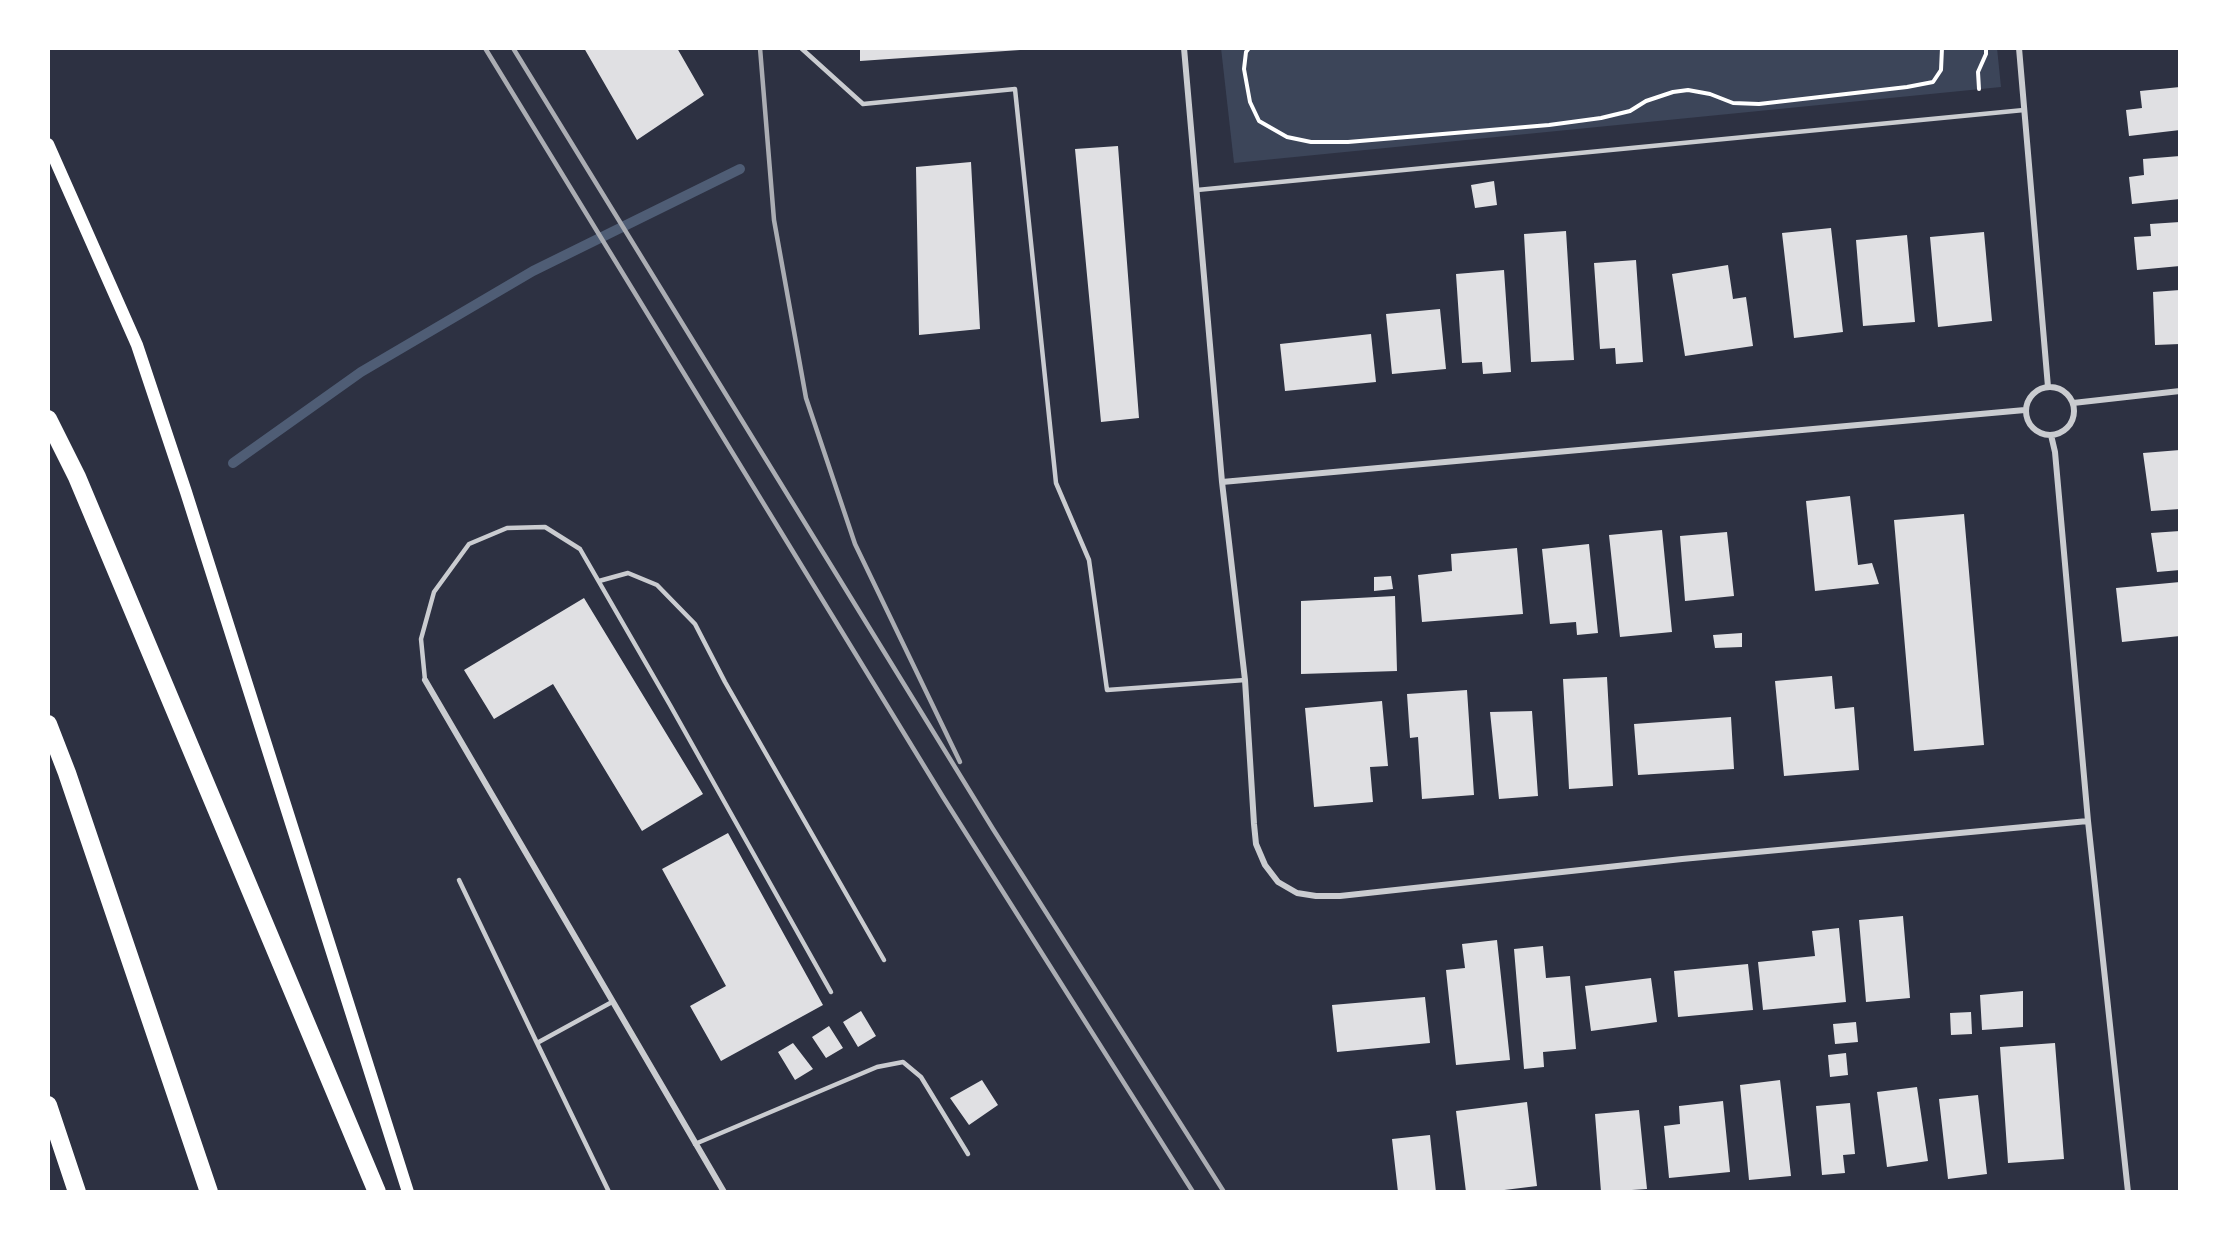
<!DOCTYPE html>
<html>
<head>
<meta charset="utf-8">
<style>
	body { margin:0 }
	#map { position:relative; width:2228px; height:1240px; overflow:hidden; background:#2d3142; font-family:"Golos Text",sans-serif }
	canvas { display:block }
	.frame { position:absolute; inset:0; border:50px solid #fff; pointer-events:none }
</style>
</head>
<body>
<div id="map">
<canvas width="2228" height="1240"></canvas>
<div class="frame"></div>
</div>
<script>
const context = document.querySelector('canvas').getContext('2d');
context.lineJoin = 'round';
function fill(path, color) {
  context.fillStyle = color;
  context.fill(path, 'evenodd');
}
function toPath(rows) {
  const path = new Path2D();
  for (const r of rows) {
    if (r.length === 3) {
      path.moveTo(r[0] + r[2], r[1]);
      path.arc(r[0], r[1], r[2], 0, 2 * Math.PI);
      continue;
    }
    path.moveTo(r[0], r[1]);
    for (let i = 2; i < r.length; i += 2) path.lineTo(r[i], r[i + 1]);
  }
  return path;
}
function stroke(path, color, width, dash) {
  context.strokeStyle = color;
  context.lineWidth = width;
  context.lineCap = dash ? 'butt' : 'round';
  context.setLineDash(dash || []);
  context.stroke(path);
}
fill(toPath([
	[1221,48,1997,48,2001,87,1234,163]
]), '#3c4559');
stroke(toPath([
	[233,463,361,372,533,271,740,169]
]), '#4f5d75', 10);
fill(toPath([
	[584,48,677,48,704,95,637,140],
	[860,48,1020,48,1020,50,860,61],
	[2180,87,2180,130,2129,136,2126,110,2142,108,2140,91],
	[1118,146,1139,418,1101,422,1075,149],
	[2180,156,2180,199,2132,204,2129,177,2144,175,2143,159],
	[971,162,980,329,919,335,916,167],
	[1494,181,1497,205,1475,208,1471,185],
	[2180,222,2180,266,2137,270,2134,237,2151,236,2150,224],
	[1831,228,1843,332,1794,338,1782,233],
	[1566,231,1574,360,1531,362,1524,234],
	[1984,232,1992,321,1938,327,1930,237],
	[1907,235,1915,322,1863,326,1856,240],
	[1636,260,1643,362,1616,364,1615,348,1600,349,1594,263],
	[1728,265,1733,299,1746,297,1753,346,1685,356,1672,274],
	[1504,270,1511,372,1483,374,1482,362,1462,363,1456,274],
	[2180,290,2180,344,2155,345,2153,292],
	[1440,309,1446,369,1392,374,1386,314],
	[1371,334,1376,382,1285,391,1280,344],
	[2180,450,2180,509,2151,511,2143,453],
	[1850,496,1858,565,1872,563,1879,584,1815,591,1806,501],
	[1964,514,1984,745,1914,751,1894,520],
	[1662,530,1672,632,1620,637,1609,535],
	[2180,531,2180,570,2157,572,2151,533],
	[1727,532,1734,596,1685,601,1680,536],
	[1589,544,1598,633,1577,635,1576,622,1550,624,1542,549],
	[1517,548,1523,614,1422,622,1418,575,1452,571,1451,554],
	[1391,576,1393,589,1374,591,1374,577],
	[2180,582,2180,636,2122,642,2116,588],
	[1395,596,1397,671,1301,674,1301,601],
	[584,598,703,794,642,831,553,684,494,719,464,670],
	[1742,633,1742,647,1715,648,1713,635],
	[1832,676,1835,709,1854,707,1859,770,1784,776,1775,681],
	[1607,677,1613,786,1569,789,1563,679],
	[1467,690,1474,795,1422,799,1418,737,1410,738,1407,694],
	[1382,701,1388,766,1370,767,1373,802,1314,807,1305,708],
	[1532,711,1538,796,1499,799,1490,712],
	[1731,717,1734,769,1638,775,1634,724],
	[728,833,823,1005,721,1061,690,1006,726,986,662,869],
	[1903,916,1910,998,1866,1002,1859,920],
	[1839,928,1846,1002,1763,1010,1758,962,1815,956,1812,931],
	[1497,940,1510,1060,1456,1065,1446,970,1465,968,1462,944],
	[1543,946,1546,978,1570,976,1576,1049,1543,1052,1544,1067,1524,1069,1514,949],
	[1748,964,1753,1010,1678,1017,1674,971],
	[1651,978,1657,1022,1591,1031,1585,986],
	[2023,991,2023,1027,1982,1030,1980,995],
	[1425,997,1430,1043,1337,1052,1332,1005],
	[861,1011,876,1036,858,1047,843,1022],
	[1971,1012,1972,1034,1951,1035,1950,1013],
	[1856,1022,1858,1042,1835,1044,1833,1024],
	[829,1026,843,1048,826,1058,812,1037],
	[793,1043,813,1069,795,1080,778,1052],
	[2055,1043,2064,1159,2008,1163,2000,1047],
	[1846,1053,1848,1075,1830,1077,1828,1055],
	[982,1080,998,1105,969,1125,950,1098],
	[1780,1080,1791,1176,1749,1180,1740,1085],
	[1917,1087,1928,1161,1887,1167,1877,1092],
	[1978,1095,1987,1174,1948,1179,1939,1099],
	[1723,1101,1730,1172,1669,1178,1664,1126,1680,1124,1679,1106],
	[1527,1102,1537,1186,1488,1192,1466,1192,1456,1111],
	[1850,1103,1855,1154,1843,1155,1845,1173,1822,1175,1816,1106],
	[1639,1110,1647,1189,1601,1192,1595,1114],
	[1430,1135,1436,1192,1398,1192,1392,1139]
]), '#e0e0e3');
stroke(toPath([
	[1249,48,1246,52,1244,69,1250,102,1259,121,1287,137,1311,142,1348,142,1549,125,1601,118,1630,111,1646,101,1673,92,1688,90,1710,94,1733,103,1759,104,1907,87,1933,82,1941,70,1942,48],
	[1979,89,1978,72,1986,54,1986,48]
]), '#fff', 4);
stroke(toPath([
	[801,48,863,104,1015,89,1056,483,1089,560,1107,690,1245,680],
	[1197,190,2024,110],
	[599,581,628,573,657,585,695,624,725,682,884,960],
	[425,680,421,639,434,592,469,544,507,528,545,527,580,549,670,705,831,992],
	[459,880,537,1043],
	[695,1144,877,1067,903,1062,921,1077,968,1154],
	[609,1192,537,1043,612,1002]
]), '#caccd0', 4.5);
stroke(toPath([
	[1184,48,1222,482,1245,680,1254,824,1256,844,1265,865,1278,882,1297,893,1316,896,1340,896,1682,859,2088,821],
	[2019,48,2048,387],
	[2050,411,24],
	[2073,403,2180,391],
	[2051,435,2055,452,2088,821,2128,1192],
	[1222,482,2025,410],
	[425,680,724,1192]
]), '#caccd0', 6);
stroke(toPath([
	[48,144,137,345,186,492,408,1192]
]), '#fff', 12);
stroke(toPath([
	[48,419,77,477,377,1192],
	[48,724,67,773,209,1192],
	[48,1105,77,1192]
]), '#fff', 18);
stroke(toPath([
	[485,48,943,797,1193,1192],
	[513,48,993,829,1224,1192],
	[760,48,774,220,806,398,855,544,960,762]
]), '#abadb3', 4.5);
</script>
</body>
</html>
